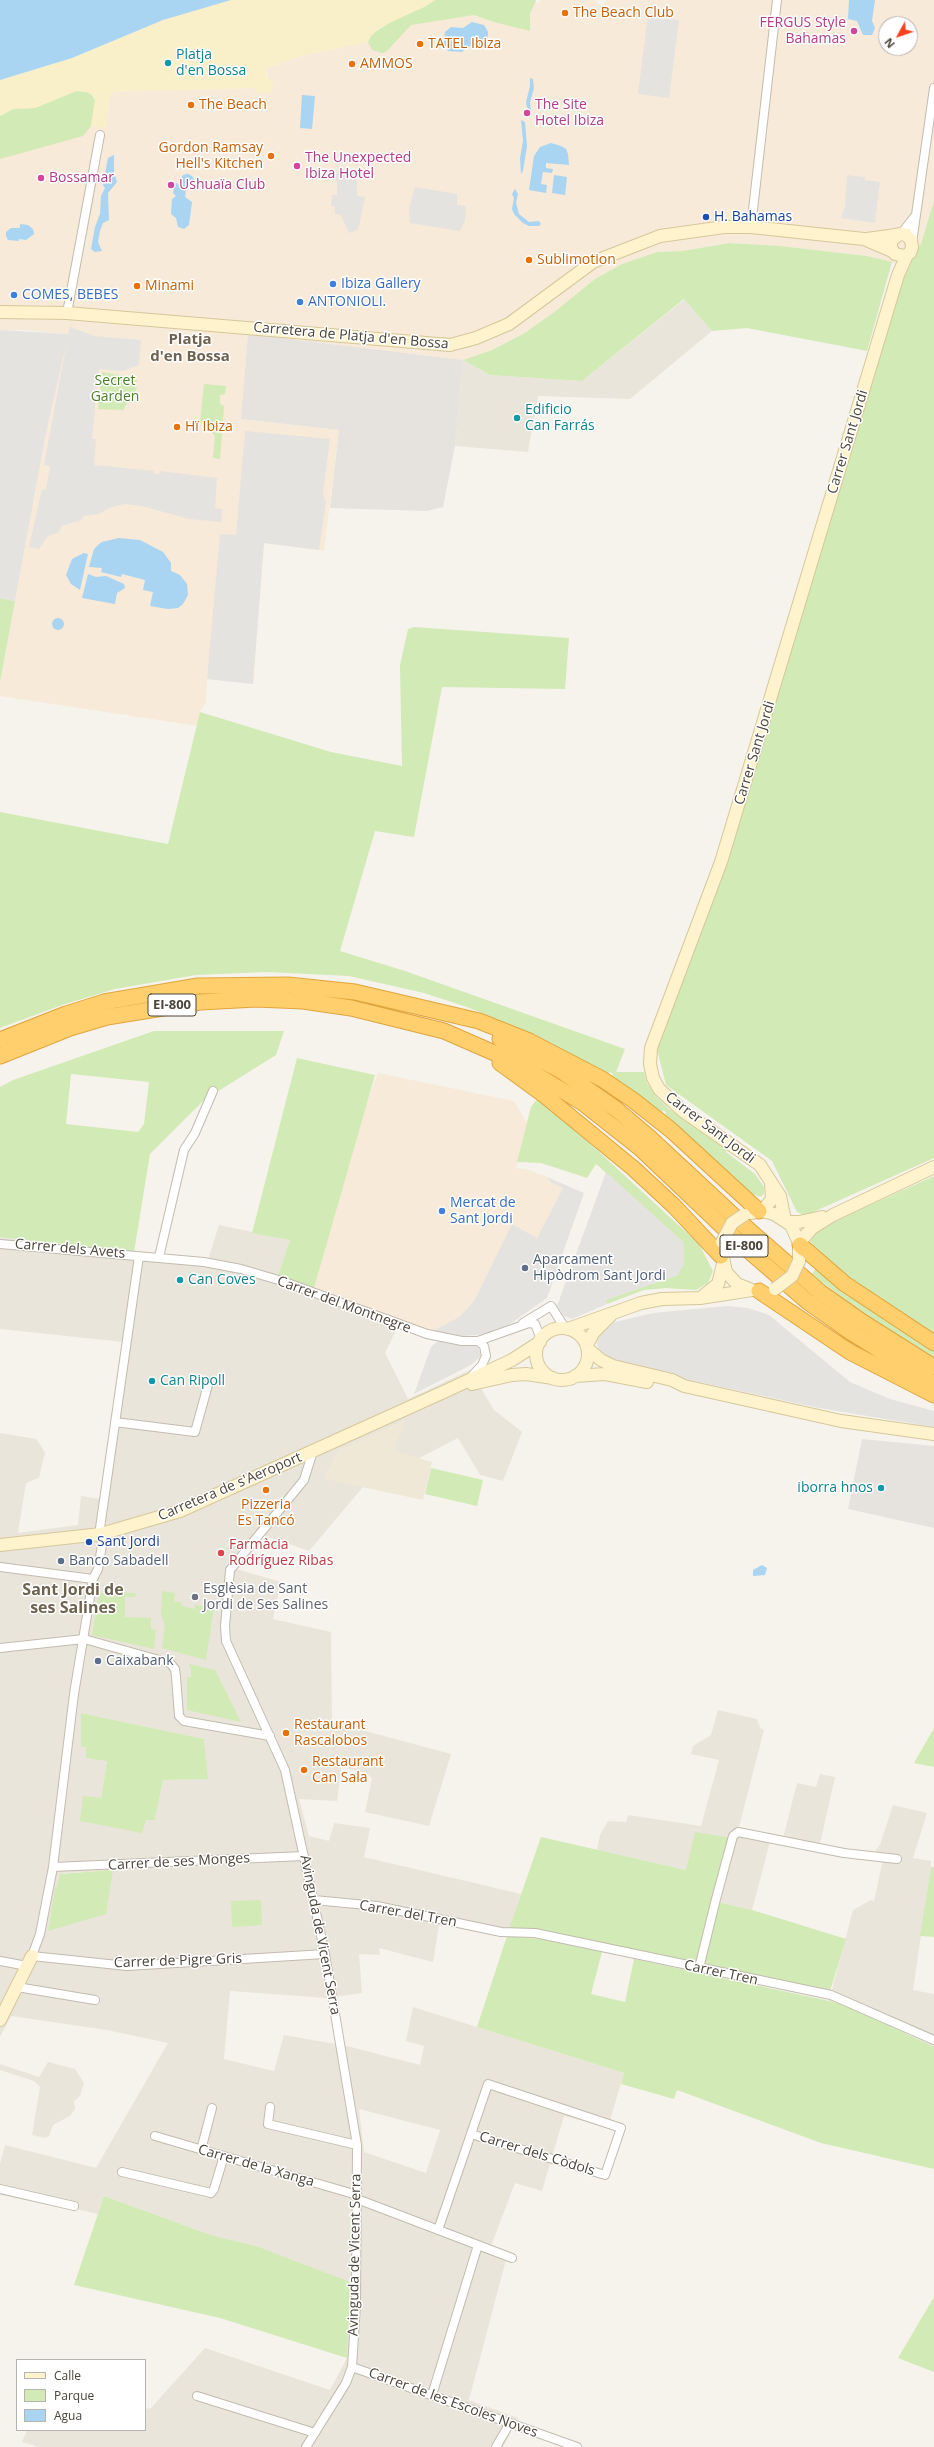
<!DOCTYPE html>
<html>
<head>
<meta charset="utf-8">
<style>
	body { margin:0 }
	#map { position:relative; width:934px; height:2447px; overflow:hidden; background:#f6f3ec; font-family:"Open Sans",sans-serif }
	canvas { display:block }
	.legend { position:absolute; left:16px; top:2359px; width:130px; height:72px; box-sizing:border-box; background:#fff; border:1px solid #b7b4b0; margin:0; padding:5px 7px; list-style:none; font-size:12px; color:#4b4439 }
	.legend li { display:flex; align-items:center; gap:8px; height:20px }
	.legend b { width:20px; border:1px solid #b7b4b0 }
	.north { position:absolute; left:878px; top:16px; width:40px; height:40px; box-sizing:border-box; background:#fff; border:1px solid #b7b4b0; border-radius:50%; rotate:230deg; font-size:11px; font-weight:700; line-height:16px; text-align:center; color:#4b4439 }
	.north::after { content:''; display:block; margin:auto; width:14px; height:18px; background:#fc3f1d; clip-path:polygon(50% 0,100% 100%,50% 72%,0 100%) }
</style>
</head>
<body>
<div id="map">
<canvas width="934" height="2447"></canvas>
<ul class="legend">
<li><b style="height:5px;background:#fff3cd"></b>Calle</li>
<li><b style="height:11px;background:#d2eab5"></b>Parque</li>
<li><b style="height:11px;background:#a9d4f2"></b>Agua</li>
</ul>
<div class="north">N</div>
</div>
<script>
const context = document.querySelector('canvas').getContext('2d');
context.lineJoin = 'round';
function fill(path, color) {
  context.fillStyle = color;
  context.fill(path, 'evenodd');
}
function toPath(rows) {
  const path = new Path2D();
  for (const r of rows) {
    if (r.length === 3) {
      path.moveTo(r[0] + r[2], r[1]);
      path.arc(r[0], r[1], r[2], 0, 2 * Math.PI);
      continue;
    }
    path.moveTo(r[0], r[1]);
    for (let i = 2; i < r.length; i += 2) path.lineTo(r[i], r[i + 1]);
  }
  return path;
}
function stroke(path, color, width, dash) {
  context.strokeStyle = color;
  context.lineWidth = width;
  context.lineCap = dash ? 'butt' : 'round';
  context.setLineDash(dash || []);
  context.stroke(path);
}
function drawText(font, color, halo, rows, align = 'center') {
  context.font = font + ' "Open Sans",sans-serif';
  context.lineWidth = 3;
  context.setLineDash([]);
  context.textBaseline = 'middle';
  context.strokeStyle = halo;
  context.fillStyle = color;
  for (const [text, x, y, turn = 0] of rows) {
    context.save();
    context.translate(x, y);
    context.rotate((+turn || 0) * Math.PI / 180);
    context.textAlign = isNaN(turn) ? turn : align;
    if (halo) context.strokeText(text, 0, 0);
    context.fillText(text, 0, 0);
    context.restore();
  }
}
fill(toPath([
	[685,299,712,331,630,399,538,396,528,452,455,446,463,360,490,375,582,381],
	[219,1225,290,1240,278,1276,279,1285,397,1328,385,1353,408,1399,470,1370,494,1410,522,1432,503,1481,480,1475,458,1438,363,1487,309,1551,263,1535,236,1569,281,1582,273,1619,331,1632,332,1722,451,1754,429,1826,365,1812,372,1778,366,1773,341,1767,337,1801,299,1799,309,1836,329,1841,334,1823,370,1828,364,1857,521,1894,507,1936,439,1925,433,1962,379,1948,380,1955,359,1954,362,1993,327,1998,230,1991,224,2059,274,2071,284,2035,347,2046,420,2065,424,2046,406,2041,413,2007,624,2073,608,2127,564,2116,542,2191,515,2183,491,2246,508,2252,469,2400,518,2418,503,2447,39,2447,22,2442,27,2430,145,2430,145,2409,151,2408,205,2348,330,2390,347,2358,256,2246,211,2235,104,2196,98,2214,0,2192,0,2164,5,2145,96,2168,168,2043,107,2030,11,2016,0,2037,0,1433,36,1439,45,1452,39,1478,26,1483,18,1533,78,1525,81,1496,100,1499,123,1342,0,1329,0,1237,208,1260],
	[81,1713,204,1739,207,1779,163,1780,155,1820,146,1820,101,1798,107,1760,86,1758,86,1747,81,1747],
	[113,1871,48,1931,55,1887,57,1887,63,1873],
	[359,2109,440,2130,426,2173,364,2152],
	[718,1710,757,1719,760,1728,764,1730,739,1827,783,1838,797,1783,816,1787,820,1774,835,1777,820,1844,770,1842,752,1910,714,1901,686,1870,597,1850,600,1835,608,1821,626,1822,628,1815,701,1826,719,1760,691,1754,693,1746,711,1735],
	[893,1805,927,1813,913,1858,931,1861,931,1867,913,1990,934,1994,934,2047,843,2004,829,2001,853,1910,871,1900,874,1901,883,1859,875,1851,880,1845],
	[48,2062,75,2069,84,2083,80,2096,74,2101,75,2109,70,2116,53,2125,49,2136,45,2138,32,2135,40,2087,34,2081,0,2070,0,2064,39,2077]
]), '#eae5da');
fill(toPath([
	[435,0,536,0,536,4,542,0,595,0,601,6,607,0,934,0,934,200,921,244,905,266,867,256,780,246,729,243,683,251,657,252,622,264,595,279,553,313,523,334,492,350,463,360,248,334,241,419,339,430,324,551,264,543,253,684,207,679,206,702,200,712,198,726,0,696,0,682,46,433,68,334,23,330,0,330,0,116,13,109,62,95,95,100,105,128,111,92,256,88,256,93,271,93,266,69,301,56,368,42],
	[886,24,910,24,910,48,886,48],
	[378,1073,514,1101,528,1125,516,1168,526,1169,547,1177,550,1182,563,1188,537,1238,512,1224,474,1301,459,1317,431,1332,314,1288,363,1113]
]), '#f7ead8');
fill(toPath([
	[248,334,463,360,455,446,443,507,427,511,330,508,339,430,241,419],
	[862,1439,934,1446,934,1528,848,1509]
]), '#e6e2dd');
fill(toPath([
	[405,1420,394,1451,432,1462,423,1500,325,1479,325,1474,339,1450]
]), '#efe8d6');
fill(toPath([
	[435,0,536,0,530,14,530,31,494,22,474,15,411,25,386,52,382,53,372,50,368,42,372,34,395,19,424,7],
	[76,91,90,92,95,100,91,126,83,136,0,159,0,116,13,109,35,108],
	[934,200,934,1158,811,1213,802,1214,797,1212,772,1161,666,1085,657,1050,707,917,771,718,905,266,921,244],
	[729,243,780,246,867,256,892,262,867,351,747,328,712,331,684,299,582,381,490,375,463,360,492,350,523,334,553,313,595,279,622,264,657,252,683,251],
	[102,372,137,378,136,395,130,394,129,400,123,410,98,409],
	[204,384,226,386,225,394,220,395,220,404,224,406,223,422,218,423,217,432,222,433,220,459,213,458,215,436,212,432,208,431,208,424,200,423],
	[0,598,15,601,0,682],
	[414,627,569,638,565,689,442,687,414,837,375,831,340,951,405,971,625,1049,616,1072,644,1072,647,1083,656,1096,669,1109,727,1149,726,1152,755,1174,764,1187,764,1194,761,1197,750,1193,665,1114,666,1113,664,1110,662,1112,612,1076,613,1074,610,1072,608,1074,512,1025,467,1007,424,993,349,976,266,972,196,975,115,989,62,1005,0,1028,0,812,168,844,200,712,331,752,402,766,400,665,408,629],
	[154,1031,284,1031,276,1055,204,1100,150,1154,134,1252,0,1237,0,1087,13,1080],
	[71,1074,149,1082,144,1124,138,1132,66,1124],
	[297,1058,375,1075,314,1288,278,1276,290,1240,252,1233],
	[537,1099,586,1140,699,1244,713,1271,708,1283,696,1290,666,1288,644,1290,607,1304,605,1300,678,1275,684,1243,596,1164,587,1178,541,1163,517,1162,531,1107],
	[934,1176,934,1334,850,1281,817,1251,810,1241,814,1234,844,1217],
	[816,1268,934,1349,934,1357,866,1316,812,1274],
	[431,1468,483,1480,477,1506,425,1494],
	[162,1591,175,1593,174,1601,182,1603,182,1606,195,1609,195,1605,214,1608,206,1660,162,1648,165,1625,161,1615],
	[112,1592,136,1593,135,1597,125,1597,125,1617,151,1618,151,1629,156,1630,154,1649,92,1635,99,1593],
	[189,1664,215,1670,241,1722,187,1710,187,1677,191,1677,191,1670],
	[81,1713,204,1739,208,1779,163,1780,155,1820,146,1820,142,1833,80,1821,83,1796,101,1798,107,1761,86,1758,86,1747,81,1747],
	[934,1728,934,1767,914,1763],
	[695,1832,726,1837,730,1840,697,1962,509,1929,541,1837,686,1870],
	[931,1867,934,1867,934,1937,920,1936],
	[113,1870,106,1914,48,1931,55,1887,57,1887,60,1874],
	[261,1900,262,1925,232,1927,231,1901],
	[718,1902,752,1910,846,1939,830,1991,704,1965],
	[507,1936,540,1939,602,1952,591,1994,625,2002,634,1959,843,2004,934,2047,934,2169,821,2143,677,2090,674,2099,621,2084,624,2073,477,2027],
	[104,2196,211,2235,256,2246,350,2282,347,2358,220,2318,74,2285],
	[934,2297,934,2372,898,2358]
]), '#d2eab5');
fill(toPath([
	[230,0,435,0,424,7,381,27,369,38,368,42,301,56,266,69,266,77,274,82,271,93,256,93,256,88,111,92,105,128,91,126,95,100,94,96,86,92,76,91,35,108,13,109,0,116,0,80,72,58,163,20]
]), '#f9efc9');
fill(toPath([
	[648,16,679,20,669,98,638,94],
	[339,168,352,170,352,175,357,175,357,196,365,197,359,226,357,230,349,233,341,215,335,214,335,207,331,206,332,195,337,195,337,181,333,180,334,174,338,174],
	[847,175,865,177,865,180,880,182,875,223,841,218,845,206],
	[415,187,457,194,457,205,466,206,465,220,460,231,410,223,409,209],
	[70,327,94,336,141,340,139,365,122,371,99,369,92,439,96,439,94,465,154,471,154,474,160,474,160,471,217,478,215,508,222,509,221,522,189,519,142,506,125,504,109,508,99,514,84,516,81,520,62,526,59,532,48,536,39,549,29,547,42,489,46,490,50,466,44,465,67,341,46,433,15,601,0,598,0,330,68,334],
	[245,431,330,439,323,495,326,502,319,550,264,543,253,684,207,679,220,534,236,535],
	[606,1172,684,1243,684,1264,678,1275,605,1300,607,1304,572,1319,564,1316,557,1306],
	[547,1177,584,1193,547,1298,510,1324,486,1334,463,1336,431,1332,459,1317,474,1301,512,1224,537,1238,563,1188,550,1182],
	[727,1306,748,1308,769,1315,850,1382,890,1399,934,1411,934,1427,819,1408,680,1378,606,1359,598,1348,596,1339,600,1331,615,1322,653,1313],
	[439,1340,476,1346,481,1352,480,1357,471,1365,414,1394,431,1347]
]), '#e5e3e0');
fill(toPath([
	[0,0,231,0,163,20,72,58,0,80],
	[849,0,875,0,872,21,875,28,872,35,863,35,857,21,848,19],
	[472,22,484,25,488,32,487,43,480,48,468,46,462,52,448,51,443,45,445,32,451,27,463,28],
	[530,78,533,79,534,88,530,102,531,112,528,113,526,102,530,86],
	[302,95,315,96,312,129,300,128],
	[521,120,525,122,527,146,523,171,521,174,520,158,523,141],
	[551,143,561,146,566,149,568,154,569,165,546,163,546,168,553,169,552,173,543,172,541,184,547,185,546,193,529,190,534,156,540,147],
	[114,155,114,172,117,182,108,193,109,220,103,223,100,231,98,242,102,251,95,252,91,249,95,227,100,214,101,196,105,188,103,185,108,158],
	[187,181,7],
	[554,175,567,177,565,195,552,193],
	[175,183,177,183,186,190,185,197,192,202,189,225,184,229,178,227,176,218,171,214,172,199,176,196,173,193],
	[515,189,518,194,516,203,519,214,529,222,539,221,541,224,539,226,529,226,523,223,514,214,512,209,514,198,512,194],
	[20,224,28,225,33,229,34,234,26,240,19,239,19,241,8,240,6,236,6,232,11,228,20,228],
	[119,538,140,540,163,552,171,563,171,571,180,575,187,584,188,595,183,604,178,608,168,609,150,606,153,592,143,590,145,580,122,574,121,577,101,572,102,568,89,567,94,549,98,545,102,542],
	[84,553,88,554,80,590,71,584,66,575,72,559],
	[88,574,96,577,106,576,124,584,125,588,117,593,115,604,82,598],
	[58,624,6],
	[762,1565,767,1568,765,1575,753,1576,753,1570]
]), '#a9d4f2');
const street = toPath([
	[751,227,777,0],
	[901,234,915,216],
	[912,243,934,88],
	[67,313,100,135],
	[0,1244,204,1262,241,1269,282,1281,427,1334,462,1341,478,1341,529,1323,535,1324,541,1339],
	[139,1256,100,1528,102,1545,98,1569,93,1579,74,1694,53,1867,40,1934,32,1956,127,1966,325,1954],
	[159,1257,184,1150,195,1133,213,1091],
	[523,1323,551,1306,565,1328],
	[472,1376,482,1365,486,1356,484,1346,478,1341],
	[115,1422,195,1432,208,1385],
	[0,1567,93,1579],
	[0,1648,84,1639,170,1663,175,1669,176,1677,179,1716,184,1721,270,1736],
	[53,1867,304,1856],
	[314,1900,377,1906,501,1932,535,1933,831,1995,934,2040],
	[0,1961,27,1966],
	[699,1968,716,1899,733,1836,738,1832,844,1853,897,1859],
	[17,1987,95,2000],
	[270,2107,268,2124,357,2145],
	[155,2136,357,2195],
	[201,2150,212,2108],
	[122,2172,211,2193,214,2189,224,2156],
	[0,2189,74,2206],
	[357,2199,512,2258],
	[438,2230,471,2134,488,2084,621,2128,605,2175,471,2134],
	[352,2367,577,2447],
	[432,2395,478,2245],
	[197,2396,315,2433],
	[306,2447,346,2383,352,2367,356,2305,357,2145,325,1954,285,1770,226,1641,225,1626,230,1570,304,1480,313,1451],
	[496,2447,510,2423]
]);
const secondary = toPath([
	[867,239,889,236,901,234,906,235,911,240,912,247,910,253,904,256,895,254,891,248,891,241,898,235],
	[0,312,67,313,450,345,476,338,509,324,593,262,660,236,724,227,751,227,864,239,892,251],
	[762,1211,772,1199,771,1183],
	[750,1213,762,1211,774,1214,791,1225,799,1243,799,1261],
	[785,1220,780,1196,760,1165,683,1111,659,1089,653,1078,650,1064,651,1048,721,862,898,275,907,255],
	[787,1222,799,1222,822,1217],
	[799,1243,812,1228,833,1215,934,1167],
	[721,1248,726,1272,737,1284,752,1290],
	[703,1296,718,1284,723,1264],
	[562,1354,26],
	[568,1329,641,1303,662,1299,700,1298,752,1290],
	[587,1345,593,1333,611,1315],
	[588,1349,601,1360,613,1366,672,1380,684,1386,841,1421,934,1434],
	[575,1376,605,1374,647,1382],
	[472,1384,512,1375,526,1374,553,1378],
	[0,1545,101,1534,180,1511,448,1390,512,1360,540,1342],
	[0,2020,32,1956]
]);
const highway = toPath([
	[500,1039,560,1070,616,1109,649,1137,750,1231,820,1292,861,1321,934,1367],
	[0,1040,66,1014,104,1002,198,986,288,985,355,992,479,1021,529,1041,602,1079,633,1100,671,1130,759,1211],
	[0,1056,70,1028,107,1017,200,1002,256,999,303,1001,351,1008,444,1031,515,1062,583,1103,640,1148,741,1244,808,1302,852,1333,934,1384],
	[500,1063,544,1095,633,1168,674,1206,721,1256],
	[800,1245,845,1284,934,1343],
	[759,1291,850,1352,934,1395]
]);
stroke(street, '#c2bbae', 10);
stroke(secondary, '#d6c79b', 14);
stroke(highway, '#e0a43c', 17);
stroke(street, '#fff', 8);
stroke(secondary, '#fff3cd', 12);
stroke(highway, '#ffcf6e', 15);
const secondaryBridge = toPath([
	[722,1242,732,1223,744,1215],
	[775,1289,792,1276,799,1261]
]);
stroke(secondaryBridge, '#d6c79b', 14, []);
stroke(secondaryBridge, '#fff3cd', 12);
for (const [x, y, r, color] of [
	[565,13,4,"#e8710a"],
	[854,31,4,"#d1479c"],
	[420,44,4,"#e8710a"],
	[168,63,4,"#0f9aa8"],
	[352,64,4,"#e8710a"],
	[191,105,4,"#e8710a"],
	[527,113,4,"#d1479c"],
	[271,156,4,"#e8710a"],
	[297,166,4,"#d1479c"],
	[41,178,4,"#d1479c"],
	[171,185,4,"#d1479c"],
	[706,217,4,"#1a4fb4"],
	[529,260,4,"#e8710a"],
	[333,284,4,"#3f7fe0"],
	[137,286,4,"#e8710a"],
	[14,295,4,"#3f7fe0"],
	[300,302,4,"#3f7fe0"],
	[517,418,4,"#0f9aa8"],
	[177,427,4,"#e8710a"],
	[442,1211,4,"#3f7fe0"],
	[525,1268,4,"#5c6f8a"],
	[180,1280,4,"#0f9aa8"],
	[152,1381,4,"#0f9aa8"],
	[881,1488,4,"#0f9aa8"],
	[266,1490,4,"#e8710a"],
	[89,1542,4,"#1a4fb4"],
	[221,1553,4,"#e0444e"],
	[61,1561,4,"#5c6f8a"],
	[195,1597,4,"#6b7280"],
	[98,1661,4,"#5c6f8a"],
	[286,1733,4,"#e8710a"],
	[304,1770,4,"#e8710a"]
]) {
  const dot = new Path2D();
  dot.arc(x, y, r, 0, 2 * Math.PI);
  context.fillStyle = color;
  context.fill(dot);
  stroke(dot, '#fff', 1.5);
}
for (const [x, y, w] of [
	[172,1005,48],
	[744,1246,48]
]) {
  const box = new Path2D();
  box.roundRect(x - w / 2, y - 11, w, 22, 3);
  context.fillStyle = '#fff';
  context.fill(box);
  stroke(box, '#4b4439', 1);
}
drawText('bold 13px', '#4b4439', null, [
	["EI-800",172,1005],
	["EI-800",744,1246]
]);
drawText('14px', '#c56008', '#fff', [
	["The Beach Club",573,13],
	["TATEL Ibiza",428,44],
	["AMMOS",360,64],
	["The Beach",199,105],
	["Gordon Ramsay",263,148,"right"],
	["Hell's Kitchen",263,164,"right"],
	["Sublimotion",537,260],
	["Minami",145,286],
	["Hï Ibiza",185,427],
	["Pizzeria",266,1505,"center"],
	["Es Tancó",266,1521,"center"],
	["Restaurant",294,1725],
	["Rascalobos",294,1741],
	["Restaurant",312,1762],
	["Can Sala",312,1778]
], 'left');
drawText('14px', '#b23c85', '#fff', [
	["FERGUS Style",846,23,"right"],
	["Bahamas",846,39,"right"],
	["The Site",535,105],
	["Hotel Ibiza",535,121],
	["The Unexpected",305,158],
	["Ibiza Hotel",305,174],
	["Bossamar",49,178],
	["Ushuaïa Club",179,185]
], 'left');
drawText('14px', '#0d838f', '#fff', [
	["Platja",176,55],
	["d'en Bossa",176,71],
	["Edificio",525,410],
	["Can Farrás",525,426],
	["Can Coves",188,1280],
	["Can Ripoll",160,1381],
	["iborra hnos",873,1488,"right"]
], 'left');
drawText('14px', '#164399', '#fff', [
	["H. Bahamas",714,217],
	["Sant Jordi",97,1542]
], 'left');
drawText('14px', '#366cbe', '#fff', [
	["Ibiza Gallery",341,284],
	["COMES, BEBES",22,295],
	["ANTONIOLI.",308,302],
	["Mercat de",450,1203],
	["Sant Jordi",450,1219]
], 'left');
drawText('14px', '#4b4439', '#fff', [
	["Carretera de Platja d'en Bossa",351,336,5],
	["Carrer Sant Jordi",848,442,-73],
	["Carrer Sant Jordi",755,753,-73],
	["Carrer Sant Jordi",710,1128,37],
	["Carrer dels Avets",70,1249,5],
	["Carrer del Montnegre",344,1305,20],
	["Carretera de s'Aeroport",230,1487,-23],
	["Carrer de ses Monges",179,1862,-3],
	["Carrer del Tren",408,1914,10],
	["Avinguda de Vicent Serra",320,1935,79],
	["Carrer de Pigre Gris",178,1961,-2],
	["Carrer Tren",721,1973,12],
	["Carrer dels Còdols",537,2154,17],
	["Carrer de la Xanga",256,2166,16],
	["Avinguda de Vicent Serra",355,2255,-89],
	["Carrer de les Escoles Noves",453,2403,20]
]);
drawText('14px', '#4a7f2a', '#fff', [
	["Secret",115,381],
	["Garden",115,397]
]);
drawText('14px', '#4e5e75', '#fff', [
	["Aparcament",533,1260],
	["Hipòdrom Sant Jordi",533,1276],
	["Banco Sabadell",69,1561],
	["Caixabank",106,1661]
], 'left');
drawText('14px', '#be3a42', '#fff', [
	["Farmàcia",229,1545],
	["Rodríguez Ribas",229,1561]
], 'left');
drawText('14px', '#5b616d', '#fff', [
	["Esglèsia de Sant",203,1589],
	["Jordi de Ses Salines",203,1605]
], 'left');
drawText('bold 15px', '#6e6250', '#fff', [
	["Platja",190,340],
	["d'en Bossa",190,357]
]);
drawText('bold 16px', '#6e6250', '#fff', [
	["Sant Jordi de",73,1590],
	["ses Salines",73,1608]
]);
</script>
</body>
</html>
